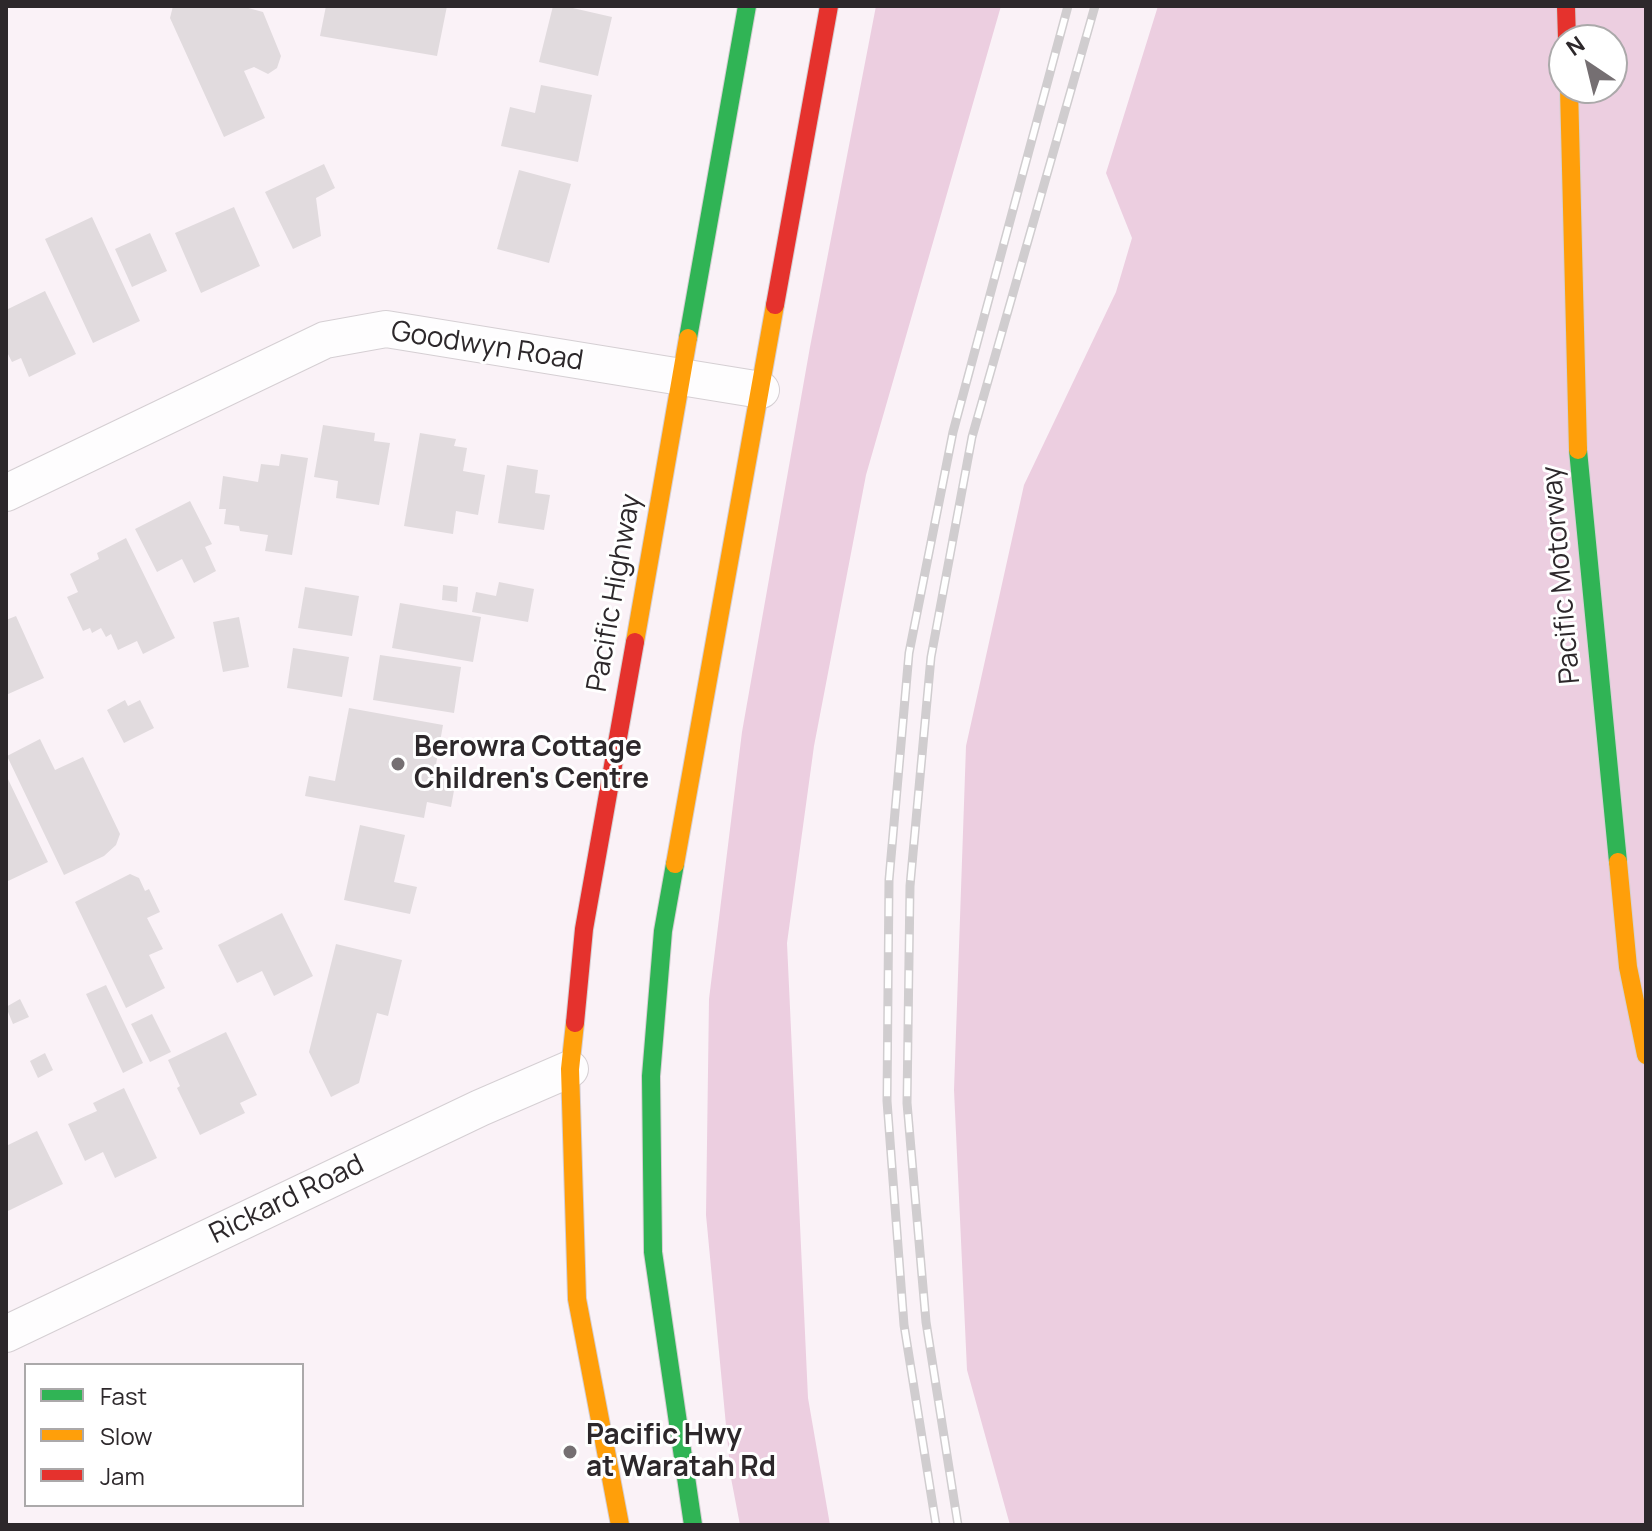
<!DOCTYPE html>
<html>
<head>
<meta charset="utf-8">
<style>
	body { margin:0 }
	#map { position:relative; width:1652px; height:1531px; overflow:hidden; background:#faf2f7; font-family:Manrope,sans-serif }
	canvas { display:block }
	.frame { position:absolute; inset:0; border:8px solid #2d282b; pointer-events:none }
	.legend { position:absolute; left:24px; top:1363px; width:280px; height:144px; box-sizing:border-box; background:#fff; border:2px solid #aba9aa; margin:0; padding:10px 14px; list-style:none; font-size:24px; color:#2d282b }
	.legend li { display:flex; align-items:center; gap:16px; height:40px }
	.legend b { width:40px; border:2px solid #aba9aa }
	.north { position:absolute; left:1548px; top:24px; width:80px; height:80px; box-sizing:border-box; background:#fff; border:2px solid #aba9aa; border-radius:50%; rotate:325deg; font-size:22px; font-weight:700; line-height:32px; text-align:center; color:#2d282b }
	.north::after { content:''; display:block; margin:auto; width:28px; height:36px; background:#756f72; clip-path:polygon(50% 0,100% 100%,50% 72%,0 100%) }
</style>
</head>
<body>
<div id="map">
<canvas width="1652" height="1531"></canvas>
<div class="frame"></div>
<ul class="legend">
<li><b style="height:10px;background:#30b455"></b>Fast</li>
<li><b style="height:10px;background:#ff9f0a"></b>Slow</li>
<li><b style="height:10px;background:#e5322d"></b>Jam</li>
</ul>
<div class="north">N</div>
</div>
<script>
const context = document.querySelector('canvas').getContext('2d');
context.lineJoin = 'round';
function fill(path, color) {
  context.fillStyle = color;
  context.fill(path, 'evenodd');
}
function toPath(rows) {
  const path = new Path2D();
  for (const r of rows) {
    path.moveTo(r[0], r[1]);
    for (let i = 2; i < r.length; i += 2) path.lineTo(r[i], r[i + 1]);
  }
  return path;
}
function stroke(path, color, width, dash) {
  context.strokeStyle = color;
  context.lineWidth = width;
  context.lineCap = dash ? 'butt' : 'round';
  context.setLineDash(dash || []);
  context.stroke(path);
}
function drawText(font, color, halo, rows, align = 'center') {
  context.font = font + ' Manrope,sans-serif';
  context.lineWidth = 6;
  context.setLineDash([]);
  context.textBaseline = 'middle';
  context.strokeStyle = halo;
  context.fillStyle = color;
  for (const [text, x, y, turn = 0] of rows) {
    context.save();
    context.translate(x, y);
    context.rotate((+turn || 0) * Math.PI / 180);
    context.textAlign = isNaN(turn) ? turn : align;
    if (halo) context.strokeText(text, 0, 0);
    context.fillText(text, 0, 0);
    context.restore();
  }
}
fill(toPath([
	[876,6,1001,6,866,475,814,746,787,943,808,1398,830,1525,740,1525,731,1478,706,1215,709,999,742,732,810,347],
	[1158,6,1646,6,1646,1525,1010,1525,967,1370,954,1090,966,746,1024,485,1116,292,1132,238,1106,173],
	[1564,40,1612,40,1612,88,1564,88]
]), '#eccee0');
fill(toPath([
	[173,6,241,6,263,12,281,56,277,68,268,74,254,67,244,71,265,118,224,137,170,18],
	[326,6,447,6,437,56,320,36],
	[553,6,564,6,612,17,598,76,539,62],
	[541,85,592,95,578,162,501,146,510,107,535,113],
	[324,164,335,188,316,198,321,236,293,249,265,192],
	[519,170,571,184,549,263,497,249],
	[234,207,260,266,201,293,175,233],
	[92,217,140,321,93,343,45,239],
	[150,233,167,271,132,287,115,249],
	[45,291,76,354,29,377,21,358,12,362,6,350,6,310],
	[323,425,375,433,374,441,390,443,379,505,336,498,338,481,314,477],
	[420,433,456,439,454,446,467,448,463,471,485,475,478,515,456,511,453,534,404,526],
	[281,454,308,458,292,555,265,551,268,535,240,531,239,526,224,524,226,509,219,509,223,476,258,482,261,464,279,466],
	[507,465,538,470,535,493,550,495,544,530,498,523],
	[190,501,212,544,205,547,216,571,194,583,182,559,157,572,135,529],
	[126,538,175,638,143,654,137,641,118,650,111,634,106,637,101,628,92,633,90,628,83,631,67,597,78,592,70,574,99,559,97,553],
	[499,582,534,589,528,622,472,612,476,592,496,596],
	[443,585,458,587,457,602,442,600],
	[305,587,359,596,352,636,298,628],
	[400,603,481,617,473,662,392,648],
	[16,616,44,678,6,695,6,620],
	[239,617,249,667,223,672,213,622],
	[293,648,349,657,342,697,287,688],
	[380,655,461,667,454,713,373,700],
	[125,700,128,706,140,700,154,728,124,743,107,710],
	[349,708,443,725,435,770,457,774,451,807,427,802,424,818,305,796,309,776,335,781],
	[40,739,55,770,83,757,120,834,116,845,104,856,64,875,7,756],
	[6,775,48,862,6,882],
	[360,825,405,835,394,882,417,887,410,914,344,900],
	[130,874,139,878,145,891,149,889,160,912,147,918,163,949,149,955,165,988,126,1008,75,902],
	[282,913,313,976,274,996,262,971,237,983,218,945],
	[336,944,402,960,388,1016,377,1013,359,1083,331,1097,309,1052],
	[106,985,143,1063,123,1073,86,994],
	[20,999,29,1017,13,1024,6,1007],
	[152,1014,171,1052,150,1062,131,1024],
	[226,1032,257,1095,240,1103,245,1113,200,1135,177,1088,180,1086,168,1060],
	[45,1053,53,1070,38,1078,30,1061],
	[124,1088,157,1158,115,1178,103,1152,85,1161,68,1124,97,1111,93,1103],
	[37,1131,63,1184,6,1212,6,1146]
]), '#e1dbde');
const street = toPath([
	[6,493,325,340,386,329,761,390],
	[6,1334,480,1108,570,1069]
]);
const fast = toPath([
	[688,338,747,6],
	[1578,450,1618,862],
	[675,864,663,931,651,1076,653,1252,693,1525]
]);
const slow = toPath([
	[1569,88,1578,450],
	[635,642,688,338],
	[1618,862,1628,967,1646,1055],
	[675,864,775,305],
	[575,1023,570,1069,577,1299,620,1525]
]);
const jam = toPath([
	[1566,6,1567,40],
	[775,305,829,6],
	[575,1023,584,929,635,642]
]);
stroke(street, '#d5cfd3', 38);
stroke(fast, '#d5cfd3', 20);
stroke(slow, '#d5cfd3', 20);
stroke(jam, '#d5cfd3', 20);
stroke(street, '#fefdfe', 36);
stroke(fast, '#30b455', 18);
stroke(slow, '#ff9f0a', 18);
stroke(jam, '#e5322d', 18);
const rail = toPath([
	[936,1525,904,1325,887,1101,889,880,909,653,953,432,1068,6],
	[958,1525,926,1322,907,1103,910,886,931,657,972,437,1095,6]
]);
stroke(rail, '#d0cdcf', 9);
stroke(rail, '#fff', 6, [18]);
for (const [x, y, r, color] of [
	[398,764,8,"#756f72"],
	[570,1452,8,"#756f72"]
]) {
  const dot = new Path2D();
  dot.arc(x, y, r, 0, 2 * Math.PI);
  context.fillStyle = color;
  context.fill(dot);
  stroke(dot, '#fff', 3);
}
drawText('28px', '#2d282b', '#fff', [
	["Goodwyn Road",487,347,9],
	["Pacific Motorway",1562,575,-95],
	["Pacific Highway",615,593,-80],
	["Rickard Road",287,1200,-26]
]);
drawText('bold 28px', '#2d282b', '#fff', [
	["Berowra Cottage",414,748],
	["Children's Centre",414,780],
	["Pacific Hwy",586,1436],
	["at Waratah Rd",586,1468]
], 'left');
</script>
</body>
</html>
